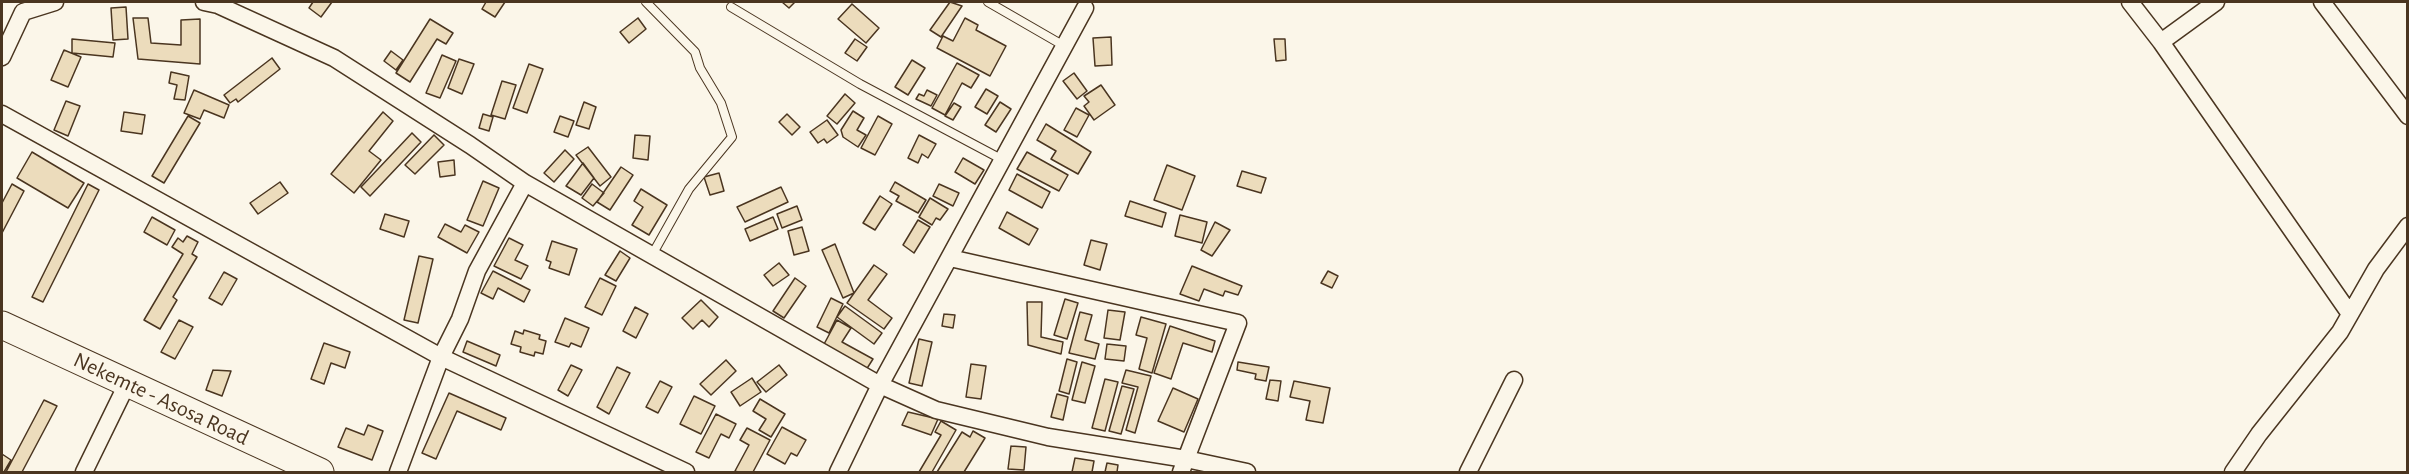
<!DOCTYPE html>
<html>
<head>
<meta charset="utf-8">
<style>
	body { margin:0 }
	#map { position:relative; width:2409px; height:474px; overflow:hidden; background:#fbf6e9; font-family:"Alegreya Sans",sans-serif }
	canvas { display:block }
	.frame { position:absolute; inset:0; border:3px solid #4a3520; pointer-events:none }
</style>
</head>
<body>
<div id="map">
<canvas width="2409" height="474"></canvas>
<div class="frame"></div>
</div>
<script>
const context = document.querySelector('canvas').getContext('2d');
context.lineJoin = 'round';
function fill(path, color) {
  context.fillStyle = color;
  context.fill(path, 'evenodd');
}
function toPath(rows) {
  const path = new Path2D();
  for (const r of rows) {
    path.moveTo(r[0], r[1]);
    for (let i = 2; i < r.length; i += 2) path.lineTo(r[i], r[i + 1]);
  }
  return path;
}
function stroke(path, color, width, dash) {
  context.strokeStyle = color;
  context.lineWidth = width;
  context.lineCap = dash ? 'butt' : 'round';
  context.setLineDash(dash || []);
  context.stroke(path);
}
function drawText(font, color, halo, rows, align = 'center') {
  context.font = font + ' "Alegreya Sans",sans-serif';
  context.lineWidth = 4.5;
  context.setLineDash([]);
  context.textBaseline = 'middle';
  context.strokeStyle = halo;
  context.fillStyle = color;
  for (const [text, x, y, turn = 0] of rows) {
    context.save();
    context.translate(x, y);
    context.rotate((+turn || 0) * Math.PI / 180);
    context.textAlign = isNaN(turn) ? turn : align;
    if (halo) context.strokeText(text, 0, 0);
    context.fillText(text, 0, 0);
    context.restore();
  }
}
const building = toPath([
	[313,2,332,2,321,17,309,8,313,2],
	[486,2,505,2,495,17,482,9,486,2],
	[782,2,795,2,789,8,782,2],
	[950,2,962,6,941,37,930,30,950,2],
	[852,4,879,28,866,43,838,19,852,4],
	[126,7,128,39,113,40,111,8,126,7],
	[133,18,148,18,151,43,181,45,181,20,200,19,200,64,138,59,133,18],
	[638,18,646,29,629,43,620,32,638,18],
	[965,18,978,25,976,30,1006,46,990,76,937,48,943,36,953,41,965,18],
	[430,19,453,33,446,44,437,39,410,82,396,73,430,19],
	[1111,37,1112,65,1095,66,1093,38,1111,37],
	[72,39,115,43,113,57,72,53,72,39],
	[855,39,867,47,857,61,845,53,855,39],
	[1274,39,1285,39,1286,60,1276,61,1274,39],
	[64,50,81,57,68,87,51,80,64,50],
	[391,51,403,60,396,70,384,61,391,51],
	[442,55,456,61,440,98,426,93,442,55],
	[272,58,280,69,238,102,236,99,230,103,224,95,272,58],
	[459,59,474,64,462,94,448,88,459,59],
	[912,60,925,68,908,95,895,87,912,60],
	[957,63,979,75,971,88,962,83,945,115,932,108,957,63],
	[529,64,543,69,527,113,513,108,529,64],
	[171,72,189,76,185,100,174,99,177,85,169,83,171,72],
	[1074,73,1087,91,1077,99,1063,81,1074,73],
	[502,81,516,85,505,119,491,115,502,81],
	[1101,85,1115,105,1094,120,1084,106,1089,102,1084,96,1101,85],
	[986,89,998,96,987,114,975,107,986,89],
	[194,90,229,105,224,118,204,110,200,119,184,113,194,90],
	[927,90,937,95,931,106,916,99,919,94,924,96,927,90],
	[845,94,855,103,837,124,827,116,845,94],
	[66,101,80,106,68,136,54,130,66,101],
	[584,102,596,107,589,129,576,125,584,102],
	[1000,102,1011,109,996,132,985,125,1000,102],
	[954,103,961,107,953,120,945,116,954,103],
	[1076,108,1089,115,1077,137,1064,130,1076,108],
	[853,111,864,118,857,130,866,135,858,147,843,137,841,130,853,111],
	[124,112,145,115,142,134,121,131,124,112],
	[383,112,393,121,369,151,381,160,354,193,331,174,383,112],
	[483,114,493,117,489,131,479,128,483,114],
	[787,114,800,127,792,135,779,122,787,114],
	[188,116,200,123,164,183,152,176,188,116],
	[560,116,574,121,568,137,554,132,560,116],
	[878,116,892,124,875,155,861,148,878,116],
	[827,120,838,135,827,143,824,139,818,143,810,132,827,120],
	[1046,124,1091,152,1078,174,1051,159,1056,151,1037,140,1046,124],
	[412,133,421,142,370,196,361,187,412,133],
	[434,135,444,145,415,174,405,165,434,135],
	[635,135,650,136,648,160,633,158,635,135],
	[919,135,936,144,928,158,922,154,918,163,908,158,919,135],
	[588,147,611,177,600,186,576,155,588,147],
	[565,150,574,159,554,182,544,173,565,150],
	[32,152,84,183,68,208,17,178,32,152],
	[1027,152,1068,175,1059,191,1017,169,1027,152],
	[963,158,984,170,975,184,955,172,963,158],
	[454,160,455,175,440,177,438,162,454,160],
	[583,163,594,178,581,195,566,186,583,163],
	[1167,165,1195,176,1182,210,1154,200,1167,165],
	[621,167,633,175,610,210,597,202,621,167],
	[1242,171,1266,178,1261,193,1237,186,1242,171],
	[719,173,724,191,710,195,704,177,719,173],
	[1017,174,1050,192,1042,208,1009,190,1017,174],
	[483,181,499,188,483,226,467,220,483,181],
	[280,182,288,193,258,214,250,203,280,182],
	[895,182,926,200,918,213,896,201,899,196,890,191,895,182],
	[12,184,24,191,2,233,2,203,12,184],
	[88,184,99,190,43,302,32,297,88,184],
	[592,184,604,193,593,206,582,198,592,184],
	[939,184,959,193,953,206,933,196,939,184],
	[781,187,788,202,745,222,737,207,781,187],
	[641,189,667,205,649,235,632,225,643,207,634,201,641,189],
	[880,196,892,204,875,230,863,223,880,196],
	[930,198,948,209,940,220,936,218,932,225,919,217,930,198],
	[1130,201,1166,213,1162,227,1125,216,1130,201],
	[797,206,802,220,782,228,777,214,797,206],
	[1007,212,1038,229,1029,245,999,228,1007,212],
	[385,214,409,221,404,237,380,229,385,214],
	[1180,215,1207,222,1202,243,1175,236,1180,215],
	[152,217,175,230,167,245,144,232,152,217],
	[773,217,778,229,750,241,745,229,773,217],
	[918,220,930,227,914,253,903,245,918,220],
	[1215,222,1230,230,1212,256,1201,250,1215,222],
	[445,224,461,232,465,225,479,232,467,253,438,237,445,224],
	[802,227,809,251,794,255,788,231,802,227],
	[187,236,198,242,192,254,197,257,173,297,177,300,160,329,144,320,183,254,172,247,178,238,183,242,187,236],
	[509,238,523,245,515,260,528,266,521,279,494,266,509,238],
	[1091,240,1107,244,1100,270,1084,265,1091,240],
	[552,241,577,249,569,275,549,268,551,262,546,260,552,241],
	[835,244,854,293,843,298,822,250,835,244],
	[620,251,630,258,616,281,605,275,620,251],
	[419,256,433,259,418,323,404,320,419,256],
	[779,263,789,275,773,286,764,275,779,263],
	[874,265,887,274,868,300,892,318,884,329,847,303,874,265],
	[1192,266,1242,286,1238,295,1225,291,1223,296,1204,289,1199,301,1180,294,1192,266],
	[493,271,530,290,524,302,498,288,493,299,481,293,493,271],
	[1328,271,1338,276,1332,288,1321,283,1328,271],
	[224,272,237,279,222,305,209,298,224,272],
	[600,278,616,286,602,315,585,307,600,278],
	[795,278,806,286,784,318,773,311,795,278],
	[831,298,843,304,829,333,817,327,831,298],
	[1065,299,1078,303,1067,339,1054,335,1065,299],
	[701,300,718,317,709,327,702,320,693,329,682,318,701,300],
	[1027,302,1042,302,1041,337,1063,342,1061,354,1028,345,1027,302],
	[845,306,882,333,874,344,837,317,845,306],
	[635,307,648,314,636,338,623,331,635,307],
	[1108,310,1125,312,1120,340,1104,338,1108,310],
	[1080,312,1092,315,1085,340,1099,344,1095,359,1069,353,1080,312],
	[944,314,955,315,953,328,942,326,944,314],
	[1141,317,1166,324,1152,373,1139,369,1147,338,1136,335,1141,317],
	[565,318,589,328,581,347,571,343,569,347,555,342,565,318],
	[179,320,193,327,175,359,161,352,179,320],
	[837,320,851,328,842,342,873,359,866,370,823,346,837,320],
	[1170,326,1215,341,1212,352,1183,343,1171,379,1154,373,1170,326],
	[524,330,540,335,539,339,546,341,543,354,535,352,534,356,520,352,521,347,511,344,515,331,523,334,524,330],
	[919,339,932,342,922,386,909,383,919,339],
	[467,341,500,355,496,366,463,352,467,341],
	[324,343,350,352,345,368,331,363,324,384,311,379,324,343],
	[1107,344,1126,346,1124,361,1105,359,1107,344],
	[1067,359,1077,362,1069,394,1059,391,1067,359],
	[726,360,736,371,711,395,700,384,726,360],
	[1082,362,1095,366,1085,403,1072,400,1082,362],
	[1238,362,1269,367,1266,381,1255,379,1256,374,1237,370,1238,362],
	[971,364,986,366,981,399,966,397,971,364],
	[571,365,582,370,568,396,558,390,571,365],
	[779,365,787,375,766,392,757,382,779,365],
	[617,367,630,373,609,414,597,407,617,367],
	[213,370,231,371,222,396,206,390,213,370],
	[1126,370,1151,376,1135,433,1126,430,1138,387,1122,383,1126,370],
	[752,378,761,392,740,406,731,392,752,378],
	[1105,379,1118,382,1105,431,1092,428,1105,379],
	[1270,380,1281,381,1278,401,1266,399,1270,380],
	[660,381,672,387,658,413,646,407,660,381],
	[1294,381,1330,388,1323,423,1306,420,1310,401,1290,397,1294,381],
	[1122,386,1134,389,1121,434,1109,431,1122,386],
	[1173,388,1198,399,1184,432,1158,421,1173,388],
	[449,393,506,418,501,430,457,411,436,459,422,453,449,393],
	[1057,394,1068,397,1063,420,1051,417,1057,394],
	[694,396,715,406,701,434,680,424,694,396],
	[760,399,785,414,771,437,759,430,766,419,753,411,760,399],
	[44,400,57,406,22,472,6,472,44,400],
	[908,412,938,419,931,435,902,425,908,412],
	[716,414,736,424,729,438,721,434,709,458,696,452,716,414],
	[941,421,956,430,932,472,919,472,941,435,935,432,941,421],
	[368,425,383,431,372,460,338,447,346,428,364,435,368,425],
	[782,427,806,440,797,456,791,453,785,464,767,454,782,427],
	[747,428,770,440,753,472,738,472,735,471,749,445,740,440,747,428],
	[973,431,985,438,964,472,937,472,962,432,970,437,973,431],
	[1011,446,1026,447,1024,470,1008,469,1011,446],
	[2,454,11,460,4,472,2,472,2,454],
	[1075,458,1094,461,1092,472,1072,472,1075,458],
	[1107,463,1118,465,1117,472,1105,472,1107,463]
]);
fill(building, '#ecdcbc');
stroke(building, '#4a3520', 1.5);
const service = toPath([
	[646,2,695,52,700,68,721,103,732,137,689,189,652,255],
	[988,2,1066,47],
	[731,7,860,84,1003,160]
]);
const minor = toPath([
	[204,2,218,5,334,58,470,145,525,183,880,385,936,410,1048,437,1186,459,1247,472],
	[2130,2,2161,42,2350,314],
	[2322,2,2408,116],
	[2161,42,2216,2],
	[2,57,23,12,55,2],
	[2,114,441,357,686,472],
	[950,258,1238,323,1181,472],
	[84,472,127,384],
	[398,472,441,357,460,319,477,271,525,183],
	[838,472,880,385,1085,8],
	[1468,472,1514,380],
	[2233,472,2259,434,2340,332,2376,269,2408,226]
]);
const trunk = toPath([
	[2,325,320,472]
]);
stroke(service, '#4a3520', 10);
stroke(minor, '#4a3520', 19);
stroke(trunk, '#4a3520', 29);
stroke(service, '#fbf6e9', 8);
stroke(minor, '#fbf6e9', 16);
stroke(trunk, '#fbf6e9', 27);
drawText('22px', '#4a3520', '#fbf6e9', [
	["Nekemte - Asosa Road",161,399,25]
]);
</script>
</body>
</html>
